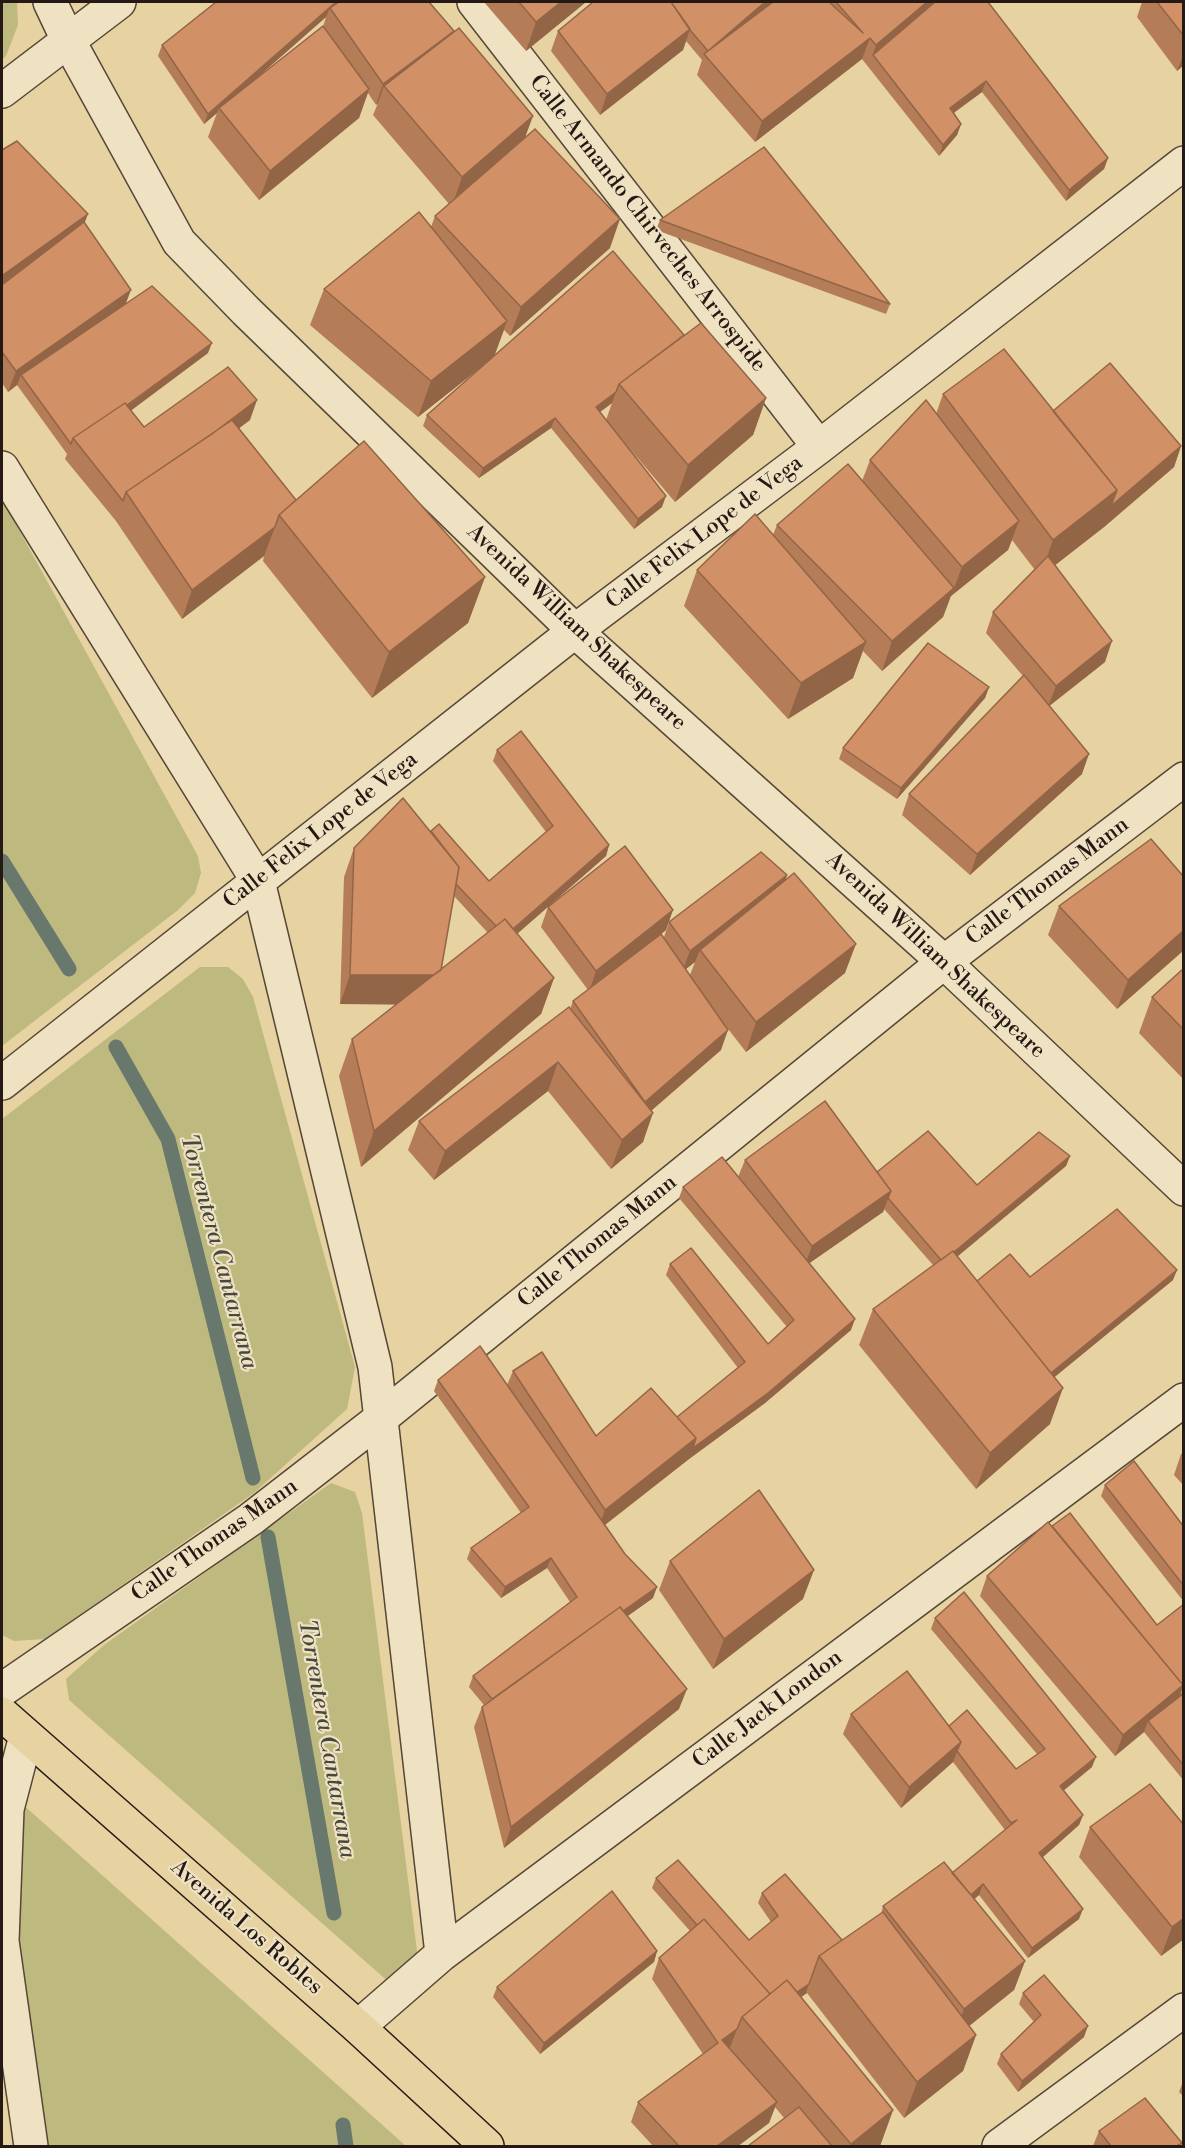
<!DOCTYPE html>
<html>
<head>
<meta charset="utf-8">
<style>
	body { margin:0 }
	#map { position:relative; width:1185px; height:2148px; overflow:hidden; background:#e7d2a2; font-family:"Libre Bodoni",serif }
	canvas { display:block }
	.frame { position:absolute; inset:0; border:3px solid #251915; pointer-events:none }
</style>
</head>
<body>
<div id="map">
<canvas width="1185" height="2148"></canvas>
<div class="frame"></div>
</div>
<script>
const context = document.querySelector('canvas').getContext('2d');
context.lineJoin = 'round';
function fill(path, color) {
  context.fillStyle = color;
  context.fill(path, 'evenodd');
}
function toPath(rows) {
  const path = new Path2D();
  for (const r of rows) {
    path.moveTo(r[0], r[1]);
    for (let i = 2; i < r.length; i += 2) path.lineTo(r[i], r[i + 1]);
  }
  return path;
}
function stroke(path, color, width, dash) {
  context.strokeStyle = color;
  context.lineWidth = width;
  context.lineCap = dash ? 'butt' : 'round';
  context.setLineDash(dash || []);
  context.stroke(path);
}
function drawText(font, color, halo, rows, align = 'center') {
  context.font = font + ' "Libre Bodoni",serif';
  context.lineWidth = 4.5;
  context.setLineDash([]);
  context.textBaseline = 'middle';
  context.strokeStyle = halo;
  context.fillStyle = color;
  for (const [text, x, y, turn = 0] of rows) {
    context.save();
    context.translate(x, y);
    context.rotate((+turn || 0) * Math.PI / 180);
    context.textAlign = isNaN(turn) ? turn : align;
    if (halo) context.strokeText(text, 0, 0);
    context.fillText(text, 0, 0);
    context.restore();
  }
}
fill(toPath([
	[2,2,17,2,18,25,6,56,2,60],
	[2,499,198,856,201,873,195,893,178,910,2,1046],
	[200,967,228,967,243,979,253,997,355,1367,347,1409,254,1493,45,1639,14,1641,2,1635,2,1119],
	[331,1483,355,1492,362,1513,419,1967,391,1984,69,1700,66,1679,104,1645],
	[11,1794,406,2146,37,2146,26,2100]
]), '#beb97f');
stroke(toPath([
	[2,861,69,969],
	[116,1047,168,1139,253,1478],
	[268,1537,334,1913],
	[343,2125,346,2146]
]), '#69786c', 15);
const minor = toPath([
	[50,2,68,40,179,242,246,311,575,631,944,962,1184,1189],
	[474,2,819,447],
	[2,91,119,2],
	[2,468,258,881,375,1367,442,1954],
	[2,1083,575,631,819,447,1184,163],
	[2,1690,251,1519,380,1419,944,962,1184,779],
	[26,1736,7,1809,2,1941,31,2146],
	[358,2027,442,1954,1184,1400],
	[999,2146,1184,2010]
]);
const major = toPath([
	[2,1714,358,2027,487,2146]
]);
stroke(minor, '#564738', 36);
stroke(major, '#251915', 36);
stroke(minor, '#efe2c3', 33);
stroke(major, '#e7d2a2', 33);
fill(toPath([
	[216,2,429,2,525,137,610,248,510,336,504,330,494,356,684,335,766,398,753,435,675,502,606,421,662,507,634,529,551,428,479,478,423,426,427,415,485,364,418,417,310,325,324,289,431,227,435,216,449,204,373,115,378,103,376,105,368,93,359,118,259,200,208,137,217,113,204,124,158,56,162,45],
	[326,17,323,27,257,78],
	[612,403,606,420,600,412],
	[484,2,586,2,526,51],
	[593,2,988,2,1108,158,1104,169,1066,201,982,92,954,113,961,124,957,135,939,156,862,59,755,142,697,75,702,60,686,41,683,50,600,115,551,51,558,31],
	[1142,2,1184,2,1184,65,1177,71,1137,17],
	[2,150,84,222,126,304,208,353,131,410,144,427,250,420,239,428,296,500,485,577,468,623,372,698,263,561,264,556,182,619,116,521,65,459,67,454,17,385,8,392,2,383],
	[660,220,890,304,886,314,656,230],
	[943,394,1053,411,1181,446,1174,467,1104,527,1055,565,1105,662,1049,706,1082,774,970,875,902,815,909,794,1023,676,986,633,993,612,1035,570,1012,540,1008,550,951,596,951,595,943,617,882,671,863,651,853,678,788,719,684,606,697,570,773,535,777,525,862,481,870,460,936,414],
	[989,687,985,698,897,799,839,759,843,748],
	[497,750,609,845,606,856,517,934,554,978,541,1014,361,1167,339,1076,352,1039,397,1004,340,1004,344,877,354,848,489,881,546,832,493,761],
	[454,896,488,933,441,970],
	[787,875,786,879,845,973,746,1052,725,1025,721,1050,651,1111,643,1142,611,1169,548,1091,434,1180,408,1150,419,1121,570,1009,573,1001,588,990,541,927,548,907,666,930,650,943,664,937,669,922],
	[695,962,690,975,686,969],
	[1184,877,1184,950,1117,1009,1048,935,1059,906],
	[1184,968,1184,1080,1139,1033,1152,997],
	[1070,1156,1066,1166,957,1256,977,1281,1030,1277,1173,1280,1054,1377,1050,1424,976,1489,859,1345,873,1309,933,1265,884,1209,883,1212,809,1263,851,1330,765,1403,689,1459,605,1525,653,1598,627,1616,679,1709,504,1848,474,1727,482,1707,484,1705,469,1687,473,1676,570,1602,547,1568,501,1598,467,1559,471,1548,521,1513,434,1391,438,1380,507,1385,513,1371,596,1436,677,1417,738,1368,666,1275,670,1264,768,1344,787,1327,679,1198,683,1187,738,1177,745,1160,877,1172,977,1185],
	[1184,1453,1184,1486,1174,1475,1181,1454],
	[1105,1485,1184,1527,1184,1602,1101,1496],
	[1052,1526,1157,1625,1184,1604,1184,1781,1144,1732,1115,1756,980,1596,987,1576],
	[670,1561,803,1599,713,1669,659,1590],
	[935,1618,1092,1767,1063,1790,1083,1815,1079,1825,1043,1857,1079,1919,1028,1958,979,1895,974,1899,1025,1961,1014,1990,969,2026,976,2035,963,2071,904,2118,807,1993,801,1997,893,2110,880,2146,748,2146,784,2118,775,2107,769,2123,738,2146,653,2146,631,2122,638,2102,703,2054,652,1979,659,1958,690,1931,652,1888,656,1878,749,1940,771,1922,758,1903,762,1893,842,1940,881,1914,883,1906,952,1873,1005,1830,953,1762,901,1808,843,1734,851,1714,949,1726,1016,1769,1037,1754,931,1629],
	[1184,1825,1184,1939,1161,1956,1079,1857,1090,1827],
	[657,1951,654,1962,540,2054,493,1997,497,1987],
	[1023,1993,1084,2037,1018,2092,997,2064,1001,2054,1034,2022,1019,2004],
	[1184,2079,1184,2097,1179,2092],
	[1099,2131,1182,2143,1181,2146,1093,2146]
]), '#b57c58');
fill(toPath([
	[336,2,344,2,330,8,326,17,220,110,219,108,217,113,204,124,208,114],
	[561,2,586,2,526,51,536,22],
	[765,2,774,2,706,56,708,51],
	[927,2,943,2,873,55,876,45],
	[690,29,683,50,600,115,607,94],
	[454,31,447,51,384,86,378,103,376,105,383,84],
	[870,38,862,59,755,142,762,121],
	[1184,53,1184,65,1177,71],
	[986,81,982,92,946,118,950,108],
	[369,89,359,118,259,200,270,171],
	[533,116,522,146,452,206,462,177],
	[961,124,957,135,939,156,943,145],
	[1108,158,1104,169,1066,201,1069,190],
	[88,214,77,243,2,298,2,280,3,275],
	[620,219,610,248,510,336,521,307],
	[131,290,123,311,21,375,17,385,8,392,16,371],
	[507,321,494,357,418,417,431,381],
	[212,343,208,353,81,448,77,443],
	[616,392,612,403,592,418,596,407],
	[766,398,753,435,675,502,688,465],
	[257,400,250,420,136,506,129,496],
	[555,418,551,428,479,478,483,468],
	[1181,446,1174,467,1104,527,1040,577,1053,540,1117,490],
	[666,496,662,507,634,529,638,519],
	[1019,521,1008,550,951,596,962,567],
	[275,527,264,556,182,619,192,590],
	[485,577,468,623,372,698,389,652],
	[954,588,943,617,882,671,892,641],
	[1112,641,1105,662,1048,707,1056,686],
	[866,642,853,678,788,719,801,683],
	[989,687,985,698,897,799,901,788],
	[1089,754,1082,774,970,875,977,854],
	[609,845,606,856,502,947,506,936],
	[787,875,780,896,700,950,695,962,682,972,690,951],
	[673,910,666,930,589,992,596,971],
	[1184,930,1184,950,1117,1009,1128,980],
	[856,944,845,973,746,1052,756,1022],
	[350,975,440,975,429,1005,340,1004],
	[554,978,541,1014,361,1167,374,1131],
	[728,1030,721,1050,637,1123,645,1102],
	[558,1062,548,1091,434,1180,445,1151],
	[653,1113,643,1142,611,1169,622,1140],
	[1070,1156,1066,1166,939,1272,943,1261],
	[891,1191,883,1212,804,1267,812,1246],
	[1177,1270,1173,1280,1034,1394,1038,1383],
	[855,1319,851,1330,765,1403,689,1459,597,1531,605,1510,696,1438],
	[1063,1388,1050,1424,976,1489,990,1453],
	[551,1558,547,1568,501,1598,505,1587],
	[814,1570,803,1599,713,1669,724,1639],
	[657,1587,653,1598,491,1714,495,1704],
	[1183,1685,1175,1706,1148,1721,1144,1732,1115,1756,1123,1735],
	[687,1689,679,1709,504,1848,511,1827],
	[961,1742,953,1762,901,1808,909,1787],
	[1096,1757,1092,1767,1056,1797,1060,1786],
	[1083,1815,1079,1825,1035,1864,1039,1853],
	[983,1884,979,1895,954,1918,958,1907],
	[1083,1909,1079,1919,1028,1958,1032,1948],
	[1184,1918,1184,1939,1161,1956,1172,1927],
	[657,1951,654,1962,540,2054,544,2043],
	[1025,1961,1014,1990,953,2039,964,2009],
	[809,1984,806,1992,807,1993,754,2031,746,2022],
	[1088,2026,1084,2037,1018,2092,1022,2081],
	[737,2029,729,2050,722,2040],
	[976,2035,963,2071,904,2118,917,2082],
	[777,2102,769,2123,738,2146,717,2146],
	[893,2110,880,2146,850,2146,851,2144]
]), '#936547');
const building = toPath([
	[216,2,336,2,208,114,162,45,216,2],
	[339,2,429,2,454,31,383,84,330,8,339,2],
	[519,2,561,2,536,22,519,2],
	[593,2,671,2,690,29,607,94,558,31,593,2],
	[671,2,765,2,708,51,690,30,671,2],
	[773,2,829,2,863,33,836,2,927,2,876,45,870,38,762,121,704,54,773,2],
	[935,2,988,2,1108,158,1069,190,986,81,950,108,961,124,943,145,873,55,935,2],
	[1157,2,1184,2,1184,36,1157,2],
	[323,26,369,89,270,171,219,108,323,26],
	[459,28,533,116,462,177,384,86,459,28],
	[535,129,620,219,521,307,435,216,535,129],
	[17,141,88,214,3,275,2,272,2,150,17,141],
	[764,147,890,304,660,220,764,147],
	[419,212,507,321,431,381,324,289,419,212],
	[84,222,131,290,16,371,2,352,2,285,84,222],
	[613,251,684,335,619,384,616,392,596,407,666,496,638,519,555,418,483,468,427,415,613,251],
	[152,286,212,343,127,405,125,403,73,438,71,444,21,375,152,286],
	[701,323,766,398,688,465,619,384,701,323],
	[1004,349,1117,490,1053,540,943,394,1004,349],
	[1110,363,1181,446,1111,506,1117,490,1053,411,1110,363],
	[228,367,257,400,212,434,126,492,123,501,73,438,125,403,144,427,228,367],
	[926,400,1019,521,962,567,870,460,926,400],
	[232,420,296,500,279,515,275,527,192,590,126,492,232,420],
	[364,441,485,577,389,652,279,515,364,441],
	[848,464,954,588,892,641,777,525,848,464],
	[755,514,866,642,801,683,697,570,755,514],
	[1048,556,1112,641,1056,686,993,612,1048,556],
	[928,643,989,687,901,788,843,748,928,643],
	[1024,675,1089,754,977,854,909,794,1024,675],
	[521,731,609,845,513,929,505,919,496,926,456,884,459,867,431,831,439,824,489,881,553,826,497,750,521,731],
	[403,798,459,867,441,970,434,975,350,975,354,848,403,798],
	[1151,839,1184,877,1184,930,1128,980,1059,906,1151,839],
	[625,846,673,910,596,971,548,907,625,846],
	[761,852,787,875,690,951,669,922,761,852],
	[794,873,856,944,756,1022,700,950,794,873],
	[505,919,554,978,374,1131,352,1039,505,919],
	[661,934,728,1030,645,1102,573,1001,661,934],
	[1184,968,1184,1030,1152,997,1184,968],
	[569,1007,653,1113,622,1140,558,1062,445,1151,419,1121,569,1007],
	[825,1101,891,1191,812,1246,745,1160,825,1101],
	[928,1131,977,1185,1039,1132,1070,1156,954,1252,953,1251,941,1260,888,1198,891,1191,877,1172,928,1131],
	[722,1157,855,1319,768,1393,693,1448,696,1438,677,1417,745,1362,670,1264,691,1248,768,1344,794,1320,683,1187,722,1157],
	[1117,1209,1177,1270,1051,1373,977,1281,1010,1254,1030,1277,1117,1209],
	[953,1251,1063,1388,990,1453,873,1309,953,1251],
	[480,1346,625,1554,657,1587,623,1611,620,1607,492,1699,473,1676,577,1597,551,1558,505,1587,471,1548,529,1507,438,1380,480,1346],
	[542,1352,596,1436,651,1388,696,1438,605,1510,513,1371,542,1352],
	[1134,1461,1184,1527,1184,1586,1105,1485,1134,1461],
	[759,1490,814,1570,724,1639,670,1561,759,1490],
	[1070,1513,1157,1625,1184,1604,1184,1766,1148,1721,1183,1694,1179,1695,1183,1685,1052,1526,1070,1513],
	[1048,1522,1183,1685,1123,1735,987,1576,1048,1522],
	[964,1592,1096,1757,1060,1786,1083,1815,1039,1853,1083,1909,1032,1948,983,1884,971,1895,952,1873,1017,1820,1011,1823,957,1751,961,1742,949,1726,967,1710,1016,1769,1045,1749,935,1618,964,1592],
	[620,1607,687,1689,511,1827,482,1707,620,1607],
	[907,1671,961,1742,909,1787,851,1714,907,1671],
	[1150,1784,1184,1825,1184,1918,1172,1927,1090,1827,1150,1784],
	[678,1860,749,1940,778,1916,762,1893,785,1874,842,1940,819,1956,809,1984,797,1992,787,1980,770,1994,704,1919,697,1925,656,1878,678,1860],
	[944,1862,1025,1961,964,2009,883,1906,944,1862],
	[612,1891,657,1951,544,2043,497,1987,612,1891],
	[883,1912,976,2035,917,2082,819,1956,883,1912],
	[704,1919,770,1994,742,2017,737,2029,722,2040,777,2102,717,2146,679,2146,638,2102,718,2043,659,1958,704,1919],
	[1044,1975,1088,2026,1022,2081,1001,2054,1041,2015,1023,1993,1044,1975],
	[787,1980,893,2110,851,2144,742,2017,787,1980],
	[1145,2098,1182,2143,1177,2146,1111,2146,1099,2131,1145,2098],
	[799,2107,832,2146,748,2146,799,2107]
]);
fill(building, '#d29066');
stroke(building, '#936547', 1.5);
drawText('22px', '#251915', '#efe2c3', [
	["Calle Armando Chirveches Arrospide",647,224,52],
	["Calle Felix Lope de Vega",705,533,-37],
	["Avenida William Shakespeare",576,628,43],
	["Calle Felix Lope de Vega",321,831,-38],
	["Calle Thomas Mann",1048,882,-37],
	["Avenida William Shakespeare",935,956,43],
	["Calle Thomas Mann",598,1242,-39],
	["Calle Thomas Mann",215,1541,-35],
	["Calle Jack London",768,1710,-37],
	["Avenida Los Robles",246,1928,41]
]);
drawText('italic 24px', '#474940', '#efe2c3', [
	["Torrentera Cantarrana",218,1252,75],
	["Torrentera Cantarrana",326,1739,80]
]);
</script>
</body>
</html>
